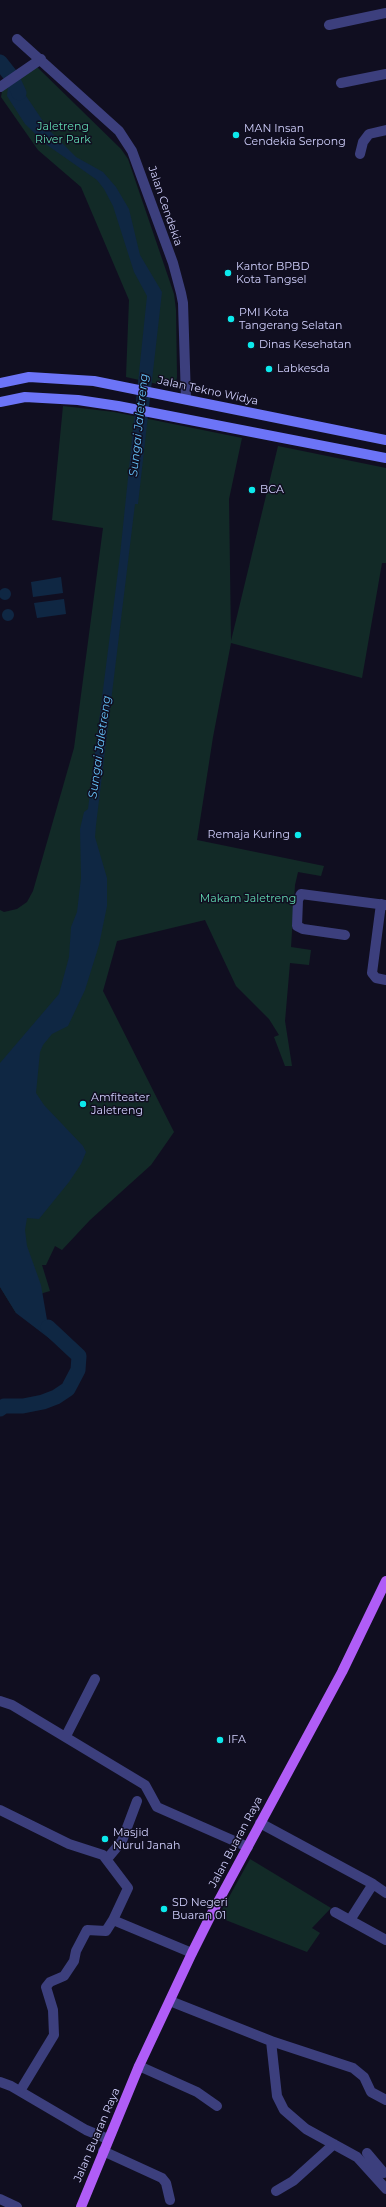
<!DOCTYPE html>
<html>
<head>
<meta charset="utf-8">
<style>
	body { margin:0 }
	canvas { display:block; background:#100e20 }
</style>
</head>
<body>
<canvas width="386" height="2207"></canvas>
<script>
const context = document.querySelector('canvas').getContext('2d');
context.lineJoin = 'round';
function fill(path, color) {
  context.fillStyle = color;
  context.fill(path, 'evenodd');
}
function toPath(rows) {
  const path = new Path2D();
  for (const r of rows) {
    if (r.length === 3) {
      path.moveTo(r[0] + r[2], r[1]);
      path.arc(r[0], r[1], r[2], 0, 2 * Math.PI);
      continue;
    }
    path.moveTo(r[0], r[1]);
    for (let i = 2; i < r.length; i += 2) path.lineTo(r[i], r[i + 1]);
  }
  return path;
}
function stroke(path, color, width, dash) {
  context.strokeStyle = color;
  context.lineWidth = width;
  context.lineCap = dash ? 'butt' : 'round';
  context.setLineDash(dash || []);
  context.stroke(path);
}
function drawText(font, color, halo, rows, align = 'center') {
  context.font = font + ' Montserrat,sans-serif';
  context.lineWidth = 3;
  context.setLineDash([]);
  context.textBaseline = 'middle';
  context.strokeStyle = halo;
  context.fillStyle = color;
  for (const [text, x, y, turn = 0] of rows) {
    context.save();
    context.translate(x, y);
    context.rotate((+turn || 0) * Math.PI / 180);
    context.textAlign = isNaN(turn) ? turn : align;
    if (halo) context.strokeText(text, 0, 0);
    context.fillText(text, 0, 0);
    context.restore();
  }
}
fill(toPath([
	[36,66,121,149,128,159,174,294,176,310,177,377,175,388,126,377,129,300,81,187,38,150,1,97,3,87],
	[63,406,114,412,242,438,229,499,231,641,278,446,386,468,386,563,382,563,362,678,231,643,213,737,197,840,324,866,321,876,298,872,295,885,291,947,311,950,309,965,290,963,285,1021,292,1066,285,1066,274,1037,279,1035,269,1019,236,986,205,920,117,941,103,991,174,1132,151,1165,90,1220,62,1250,55,1246,46,1265,42,1265,50,1291,43,1293,16,1313,0,1287,0,910,4,912,17,909,27,902,33,891,74,748,103,528,52,520],
	[250,1859,331,1908,312,1928,320,1933,307,1952,218,1917]
]), '#122a27');
fill(toPath([
	[16,74,22,90,49,130,76,157,103,172,116,187,129,209,140,255,162,292,138,504,135,504,96,825,95,837,107,878,107,906,99,945,85,990,68,1026,52,1034,43,1045,40,1052,36,1093,44,1105,83,1146,86,1152,81,1164,69,1182,39,1219,27,1218,25,1230,27,1246,41,1285,47,1320,66,1338,54,1342,16,1313,0,1287,0,1063,59,994,69,957,71,927,77,912,81,878,80,829,84,812,88,809,120,555,147,296,134,272,113,206,104,189,97,180,47,145,25,124,7,96,9,78],
	[61,577,63,593,33,597,31,582],
	[5,594,6],
	[64,599,66,614,37,618,34,603],
	[8,615,6]
]), '#0f2743');
stroke(toPath([
	[0,62,11,76,19,93],
	[0,1409,4,1406,23,1406,43,1402,56,1397,68,1389,78,1370,79,1356,48,1327]
]), '#0f2743', 15);
stroke(toPath([
	[329,25,386,13],
	[17,39,119,131,132,151,173,263,181,293,183,303,186,399],
	[341,83,386,74],
	[0,87,41,59],
	[360,154,363,142,369,134,386,130],
	[381,904,372,973,376,978,386,980],
	[345,935,303,929,297,926,298,900,301,894,386,905],
	[0,1701,12,1705,145,1785,157,1807,248,1847],
	[66,1736,95,1679],
	[0,1810,69,1844,103,1855,128,1888,113,1920,192,1953],
	[260,1823,373,1884,386,1893],
	[107,1859,122,1841,137,1801],
	[335,1912,386,1940],
	[350,1920,373,1884],
	[170,2001,271,2041,277,2096,284,2110,306,2129,357,2157,386,2189],
	[271,2041,353,2068,364,2077,371,2092,386,2100],
	[139,2066,197,2092,217,2106],
	[0,2082,11,2086,86,2130,108,2139],
	[20,2091,54,2035,53,2010,46,1987,50,1982,64,1976,74,1961,76,1951,87,1930,106,1931,113,1920],
	[103,2151,162,2178,166,2183,170,2200],
	[367,2153,384,2173],
	[276,2191,293,2181,334,2144],
	[0,2199,17,2207]
]), '#3c3f7d', 10);
stroke(toPath([
	[0,383,29,377,94,381,386,440],
	[0,402,25,397,78,400,118,406,386,458]
]), '#6c74f7', 10);
stroke(toPath([
	[81,2207,139,2066,192,1953,212,1913,342,1672,386,1581]
]), '#b05df7', 10);
for (const [x, y, r, color] of [
	[236,135,4,"#0ce9ec"],
	[228,273,4,"#0ce9ec"],
	[231,319,4,"#0ce9ec"],
	[251,345,4,"#0ce9ec"],
	[269,369,4,"#0ce9ec"],
	[252,490,4,"#0ce9ec"],
	[298,835,4,"#0ce9ec"],
	[83,1104,4,"#0ce9ec"],
	[220,1740,4,"#0ce9ec"],
	[105,1839,4,"#0ce9ec"],
	[164,1909,4,"#0ce9ec"]
]) {
  const dot = new Path2D();
  dot.arc(x, y, r, 0, 2 * Math.PI);
  context.fillStyle = color;
  context.fill(dot);
  stroke(dot, '#100e20', 1.5);
}
drawText('11px', '#60d8b0', '#100e20', [
	["Jaletreng",63,127],
	["River Park",63,140],
	["Makam Jaletreng",248,899]
]);
drawText('11px', '#d1d0fd', '#100e20', [
	["MAN Insan",244,129],
	["Cendekia Serpong",244,142],
	["Kantor BPBD",236,267],
	["Kota Tangsel",236,280],
	["PMI Kota",239,313],
	["Tangerang Selatan",239,326],
	["Dinas Kesehatan",259,345],
	["Labkesda",277,369],
	["BCA",260,490],
	["Remaja Kuring",290,835,"right"],
	["Amfiteater",91,1098],
	["Jaletreng",91,1111],
	["IFA",228,1740],
	["Masjid",113,1833],
	["Nurul Janah",113,1846],
	["SD Negeri",172,1903],
	["Buaran 01",172,1916]
], 'left');
drawText('11px', '#d1d0fd', '#100e20', [
	["Jalan Cendekia",165,206,71],
	["Jalan Tekno Widya",208,391,12],
	["Jalan Buaran Raya",236,1842,-62],
	["Jalan Buaran Raya",97,2135,-67]
]);
drawText('italic 12px', '#63bff7', '#100e20', [
	["Sungai Jaletreng",139,425,-84],
	["Sungai Jaletreng",100,747,-82]
]);
</script>
</body>
</html>
